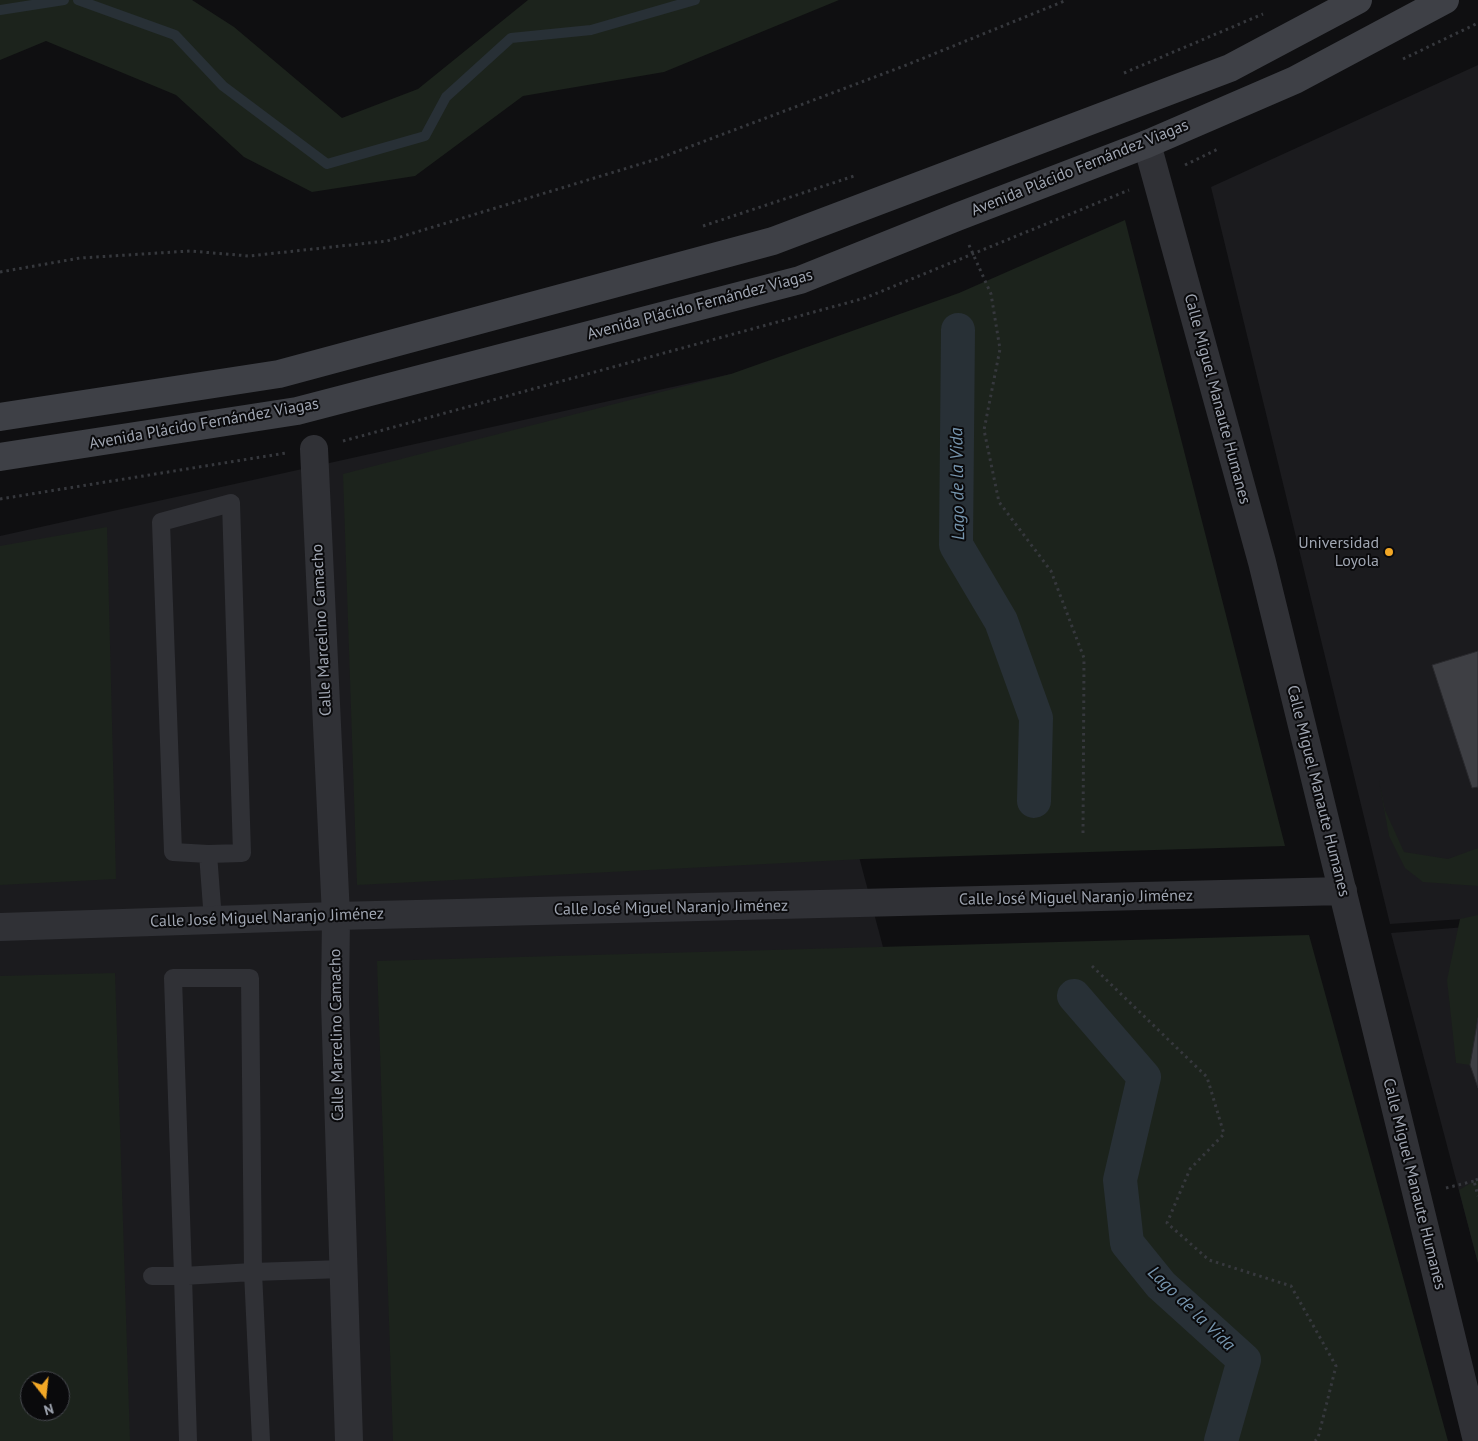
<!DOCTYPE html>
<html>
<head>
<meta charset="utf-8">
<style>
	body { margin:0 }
	#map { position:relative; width:1478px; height:1441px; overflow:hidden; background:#0f0f11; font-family:"PT Sans",sans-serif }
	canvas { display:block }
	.north { position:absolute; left:20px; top:1371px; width:50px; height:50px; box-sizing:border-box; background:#0a0a0c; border:1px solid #46484e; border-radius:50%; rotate:164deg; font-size:14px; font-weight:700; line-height:20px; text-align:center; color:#a0a6b2 }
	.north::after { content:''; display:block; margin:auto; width:18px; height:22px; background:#f3a826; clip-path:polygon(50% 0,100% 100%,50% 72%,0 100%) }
</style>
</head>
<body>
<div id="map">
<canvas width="1478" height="1441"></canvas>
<div class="north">N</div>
</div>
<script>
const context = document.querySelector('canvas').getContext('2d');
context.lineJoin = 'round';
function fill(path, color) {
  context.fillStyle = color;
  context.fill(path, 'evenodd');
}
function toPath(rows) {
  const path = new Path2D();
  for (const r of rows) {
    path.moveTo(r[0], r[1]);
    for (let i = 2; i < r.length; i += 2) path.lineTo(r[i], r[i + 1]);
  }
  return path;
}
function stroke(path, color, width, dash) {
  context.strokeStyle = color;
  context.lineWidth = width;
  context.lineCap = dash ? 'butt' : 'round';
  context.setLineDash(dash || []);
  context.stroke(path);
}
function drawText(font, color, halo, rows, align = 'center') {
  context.font = font + ' "PT Sans",sans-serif';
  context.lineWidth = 4;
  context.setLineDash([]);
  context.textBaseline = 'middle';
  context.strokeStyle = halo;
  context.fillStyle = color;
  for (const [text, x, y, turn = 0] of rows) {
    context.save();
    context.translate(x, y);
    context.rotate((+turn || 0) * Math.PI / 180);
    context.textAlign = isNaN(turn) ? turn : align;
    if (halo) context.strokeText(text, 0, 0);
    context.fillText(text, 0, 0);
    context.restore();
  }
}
fill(toPath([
	[1478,65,1478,918,1390,924,1211,187],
	[731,374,1014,1441,0,1441,0,536],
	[30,1381,60,1381,60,1411,30,1411],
	[1478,926,1478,1263,1391,933]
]), '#1b1b1e');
fill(toPath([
	[0,0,192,0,234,27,342,118,418,89,528,0,839,0,664,72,523,96,415,176,312,192,244,157,176,95,46,41,0,60],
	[1125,220,1285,846,863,859,357,885,343,474,731,374,959,293],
	[107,527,116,879,0,885,0,546],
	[1379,781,1385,810,1404,852,1448,859,1478,848,1478,886,1423,882,1405,868,1389,836],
	[1478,915,1478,1018,1470,1065,1456,1063,1447,980,1460,919],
	[1309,935,1448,1441,393,1441,377,961],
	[115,973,130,1441,0,1441,0,976],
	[30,1381,60,1381,60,1411,30,1411],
	[1478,1179,1478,1263,1459,1190]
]), '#1c231c');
stroke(toPath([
	[78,0,175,35,223,86,327,164,425,136,446,97,511,38,591,30,695,0],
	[0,10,64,0]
]), '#283036', 10);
stroke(toPath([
	[958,330,956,545,1001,621,1036,718,1034,801],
	[1074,996,1144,1077,1120,1180,1127,1243,1161,1285,1244,1360,1221,1441]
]), '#283036', 34);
const building = toPath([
	[1478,651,1478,787,1472,788,1432,665,1478,651],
	[1478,1018,1478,1088,1470,1065,1478,1018]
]);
fill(building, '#3e3f44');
stroke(building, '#29292d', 1);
stroke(toPath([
	[1403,59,1478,23],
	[1124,73,1263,14],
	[1185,165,1220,148],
	[703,226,854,176],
	[969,245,991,294,1000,349,984,430,999,502,1051,571,1084,658,1083,834],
	[0,272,80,258,190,251,249,256,387,241,657,159,904,66,1067,0],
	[343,441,865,298,1129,190],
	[0,499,286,453],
	[1092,966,1207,1077,1224,1134,1190,1169,1167,1223,1209,1260,1291,1286,1336,1366,1318,1438,1315,1441],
	[1478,1179,1474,1181,1478,1196],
	[1446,1188,1474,1181]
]), '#36383d', 3, [2.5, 4]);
stroke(toPath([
	[208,854,173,852,161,522,231,503,242,853,208,854,213,920],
	[152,1276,183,1276,188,1441],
	[261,1441,253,1272,250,978,173,978,183,1276,253,1272,343,1269]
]), '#303136', 18);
stroke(toPath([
	[1147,144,1262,562,1477,1441],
	[314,449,336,916,335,1002,349,1441],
	[0,927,336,916,1343,891]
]), '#303136', 28);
stroke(toPath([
	[0,417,279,374,773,241,1230,68,1358,0],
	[0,457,297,411,800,280,957,217,1147,144,1295,80,1445,0]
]), '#3e4046', 28);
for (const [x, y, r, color] of [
	[1389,552,5,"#f3a826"]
]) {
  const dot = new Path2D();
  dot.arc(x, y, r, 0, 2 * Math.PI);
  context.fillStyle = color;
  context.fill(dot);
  stroke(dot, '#0a0a0c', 2);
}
drawText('16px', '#a0a6b2', '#0a0a0c', [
	["Avenida Plácido Fernández Viagas",1080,168,-22],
	["Avenida Plácido Fernández Viagas",700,305,-15],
	["Calle Miguel Manaute Humanes",1217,399,75],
	["Avenida Plácido Fernández Viagas",204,424,-10],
	["Calle Marcelino Camacho",322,630,-93],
	["Calle Miguel Manaute Humanes",1318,791,76],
	["Calle José Miguel Naranjo Jiménez",1076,898,-1],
	["Calle José Miguel Naranjo Jiménez",671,908,-1],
	["Calle José Miguel Naranjo Jiménez",267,918,-2],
	["Calle Marcelino Camacho",337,1035,-91],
	["Calle Miguel Manaute Humanes",1414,1184,76]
]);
drawText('16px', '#a0a6b2', '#0a0a0c', [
	["Universidad",1379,543],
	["Loyola",1379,561]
], 'right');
drawText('italic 18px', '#7695ae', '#0a0a0c', [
	["Lago de la Vida",958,484,-91],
	["Lago de la Vida",1191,1309,44]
]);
</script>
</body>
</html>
